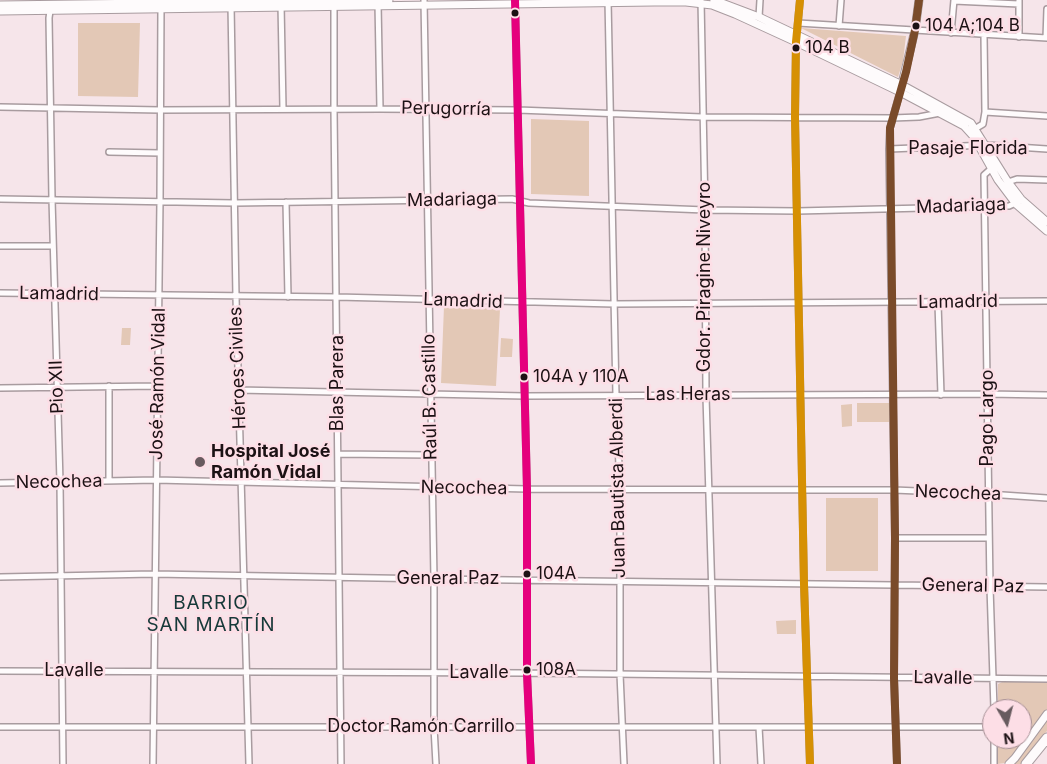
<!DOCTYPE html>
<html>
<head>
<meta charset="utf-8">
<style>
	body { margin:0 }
	#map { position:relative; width:1047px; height:764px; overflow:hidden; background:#f6e5ea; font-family:Inter,sans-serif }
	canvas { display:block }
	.north { position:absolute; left:982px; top:699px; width:50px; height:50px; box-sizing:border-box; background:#fddee6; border:1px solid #a38c92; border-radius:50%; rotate:172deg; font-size:14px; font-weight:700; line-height:20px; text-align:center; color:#1c1114 }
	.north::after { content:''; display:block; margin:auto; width:18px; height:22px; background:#685b5f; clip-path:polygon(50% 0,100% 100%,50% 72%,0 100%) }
</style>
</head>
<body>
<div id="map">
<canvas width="1047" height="764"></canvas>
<div class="north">N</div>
</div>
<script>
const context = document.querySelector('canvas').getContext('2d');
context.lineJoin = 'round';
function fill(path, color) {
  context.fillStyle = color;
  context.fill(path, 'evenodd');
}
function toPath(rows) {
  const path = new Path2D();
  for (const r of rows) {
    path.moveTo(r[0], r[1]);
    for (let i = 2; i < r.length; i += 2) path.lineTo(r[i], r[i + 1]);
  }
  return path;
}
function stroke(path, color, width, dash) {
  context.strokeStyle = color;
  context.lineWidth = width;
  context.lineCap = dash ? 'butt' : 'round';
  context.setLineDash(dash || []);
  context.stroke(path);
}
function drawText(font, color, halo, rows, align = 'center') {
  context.font = font + ' Inter,sans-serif';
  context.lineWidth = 5;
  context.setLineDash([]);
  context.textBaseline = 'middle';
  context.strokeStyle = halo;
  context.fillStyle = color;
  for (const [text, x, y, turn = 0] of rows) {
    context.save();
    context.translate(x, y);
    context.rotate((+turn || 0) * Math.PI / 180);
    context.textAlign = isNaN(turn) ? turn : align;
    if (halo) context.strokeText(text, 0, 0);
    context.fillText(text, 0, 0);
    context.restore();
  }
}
fill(toPath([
	[78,23,140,23,138,97,78,96],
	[801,28,906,36,903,61,898,77],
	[531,119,589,121,589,196,531,194],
	[444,306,500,309,496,386,441,383],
	[122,328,131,328,130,345,121,345],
	[501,338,513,339,512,357,500,357],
	[857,403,889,403,889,422,857,422],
	[852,404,852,426,842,427,841,405],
	[826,498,878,498,878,571,826,571],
	[796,620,796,634,777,634,776,621],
	[1002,682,1047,682,1047,711,1014,758,1006,763,997,764,998,739,1022,739,1022,709,998,709,998,684],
	[1047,716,1047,731,1026,757,1022,764,1011,764]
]), '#e3c8b6');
const street = toPath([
	[424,0,434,579,434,727,436,764],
	[608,0,616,395,620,490,620,674,624,764],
	[701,0,705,210,706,396,717,764],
	[800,0,796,42,795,117,804,584,810,764],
	[1019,0,1019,37],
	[954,1,1019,4],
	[378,3,380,109],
	[281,4,283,109],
	[334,4,334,109,341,764],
	[515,4,527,489,527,673,531,764],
	[231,5,236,297,249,764],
	[50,11,49,18,52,199,60,482,63,764],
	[759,17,760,0],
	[798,23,1047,38],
	[839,26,841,0],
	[951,33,954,0],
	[1046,38,1047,9],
	[0,107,160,110,380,109,518,110,702,117,892,118,919,117,940,113],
	[985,112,1047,116],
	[973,130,983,124,985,112,984,35],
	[889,149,987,145,1047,149],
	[109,152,160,153],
	[993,167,984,175,990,587,994,709],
	[1008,182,1017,179,1047,180],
	[0,199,235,203,512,199,529,203,705,210,797,211,1009,206,1018,202],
	[286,202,288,297],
	[0,246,53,246],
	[0,293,337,297,614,304,1047,301],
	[938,303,941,395],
	[0,388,157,386],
	[238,390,525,396,987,394,1047,395],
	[338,454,430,455],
	[109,481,109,386],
	[0,483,156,480,527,489,894,490,988,494,1047,498],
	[895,538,989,538],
	[0,577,154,574,434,579,1047,587],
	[0,671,527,673,1047,679],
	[0,727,992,727],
	[759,727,761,764],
	[153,764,160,201,161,7],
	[897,764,894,678,895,538,889,149,890,128,900,92],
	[994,764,994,739]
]);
const secondary = toPath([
	[714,0,759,17,797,35,902,85,971,123,1008,182,1021,199,1047,222],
	[0,5,389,0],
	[0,11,654,2,686,2,712,5,735,14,796,42,900,92,964,126,974,137,998,180,1016,204,1047,231],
	[901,88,915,30,919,0],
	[1009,764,1015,758,1047,714]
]);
const highway = toPath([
	[1026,764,1047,738]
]);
stroke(street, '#a89b9f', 8);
stroke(secondary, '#a89b9f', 9);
stroke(highway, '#a89b9f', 11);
stroke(street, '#fefbfc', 5);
stroke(secondary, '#fefbfc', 7);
stroke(highway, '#fefbfc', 9);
stroke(toPath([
	[800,0,796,42,795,117,804,584,810,764]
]), '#d69003', 8);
stroke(toPath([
	[897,764,894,678,895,538,890,128,906,72,915,30,919,0]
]), '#7a4b2a', 8);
stroke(toPath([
	[515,0,527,489,527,673,531,764]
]), '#e5007d', 8);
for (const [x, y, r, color] of [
	[515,13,4.5,"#1c1114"],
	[916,26,4.5,"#1c1114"],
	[796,48,4.5,"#1c1114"],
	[524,377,4.5,"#1c1114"],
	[200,462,6,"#685b5f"],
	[527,574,4.5,"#1c1114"],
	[527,670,4.5,"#1c1114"]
]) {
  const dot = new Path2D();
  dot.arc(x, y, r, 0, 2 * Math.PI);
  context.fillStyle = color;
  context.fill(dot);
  stroke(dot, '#fddee6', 2);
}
drawText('17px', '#1c1114', '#fddee6', [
	["104 A;104 B",925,26],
	["104 B",805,48],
	["104A y 110A",533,377],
	["104A",536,574],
	["108A",536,670]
], 'left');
drawText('18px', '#1c1114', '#fddee6', [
	["Perugorría",446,109,1],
	["Pasaje Florida",968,149],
	["Madariaga",452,200,-1],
	["Madariaga",961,206,-2],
	["Gdor. Piragine Niveyro",705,277,-90],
	["Lamadrid",59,294,1],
	["Lamadrid",463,301,2],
	["Lamadrid",958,302,-1],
	["Héroes Civiles",238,368,-92],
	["Blas Parera",338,383,-90],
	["José Ramón Vidal",158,384,-89],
	["Pio XII",57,387,-92],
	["Las Heras",688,395],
	["Raúl B. Castillo",430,397,-91],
	["Pago Largo",988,418,-90],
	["Necochea",59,482,-1],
	["Necochea",464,488,1],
	["Juan Bautista Alberdi",618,488,-91],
	["Necochea",958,493,2],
	["General Paz",448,579],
	["General Paz",973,586,1],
	["Lavalle",74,671],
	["Lavalle",479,673],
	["Lavalle",943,678,1],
	["Doctor Ramón Carrillo",421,727]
]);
drawText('bold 18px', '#1c1114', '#fddee6', [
	["Hospital José",211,452],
	["Ramón Vidal",211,473]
], 'left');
context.letterSpacing = '1px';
drawText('19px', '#163939', '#fddee6', [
	["BARRIO",211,603],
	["SAN MARTÍN",211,625]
]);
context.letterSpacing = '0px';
</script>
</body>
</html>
